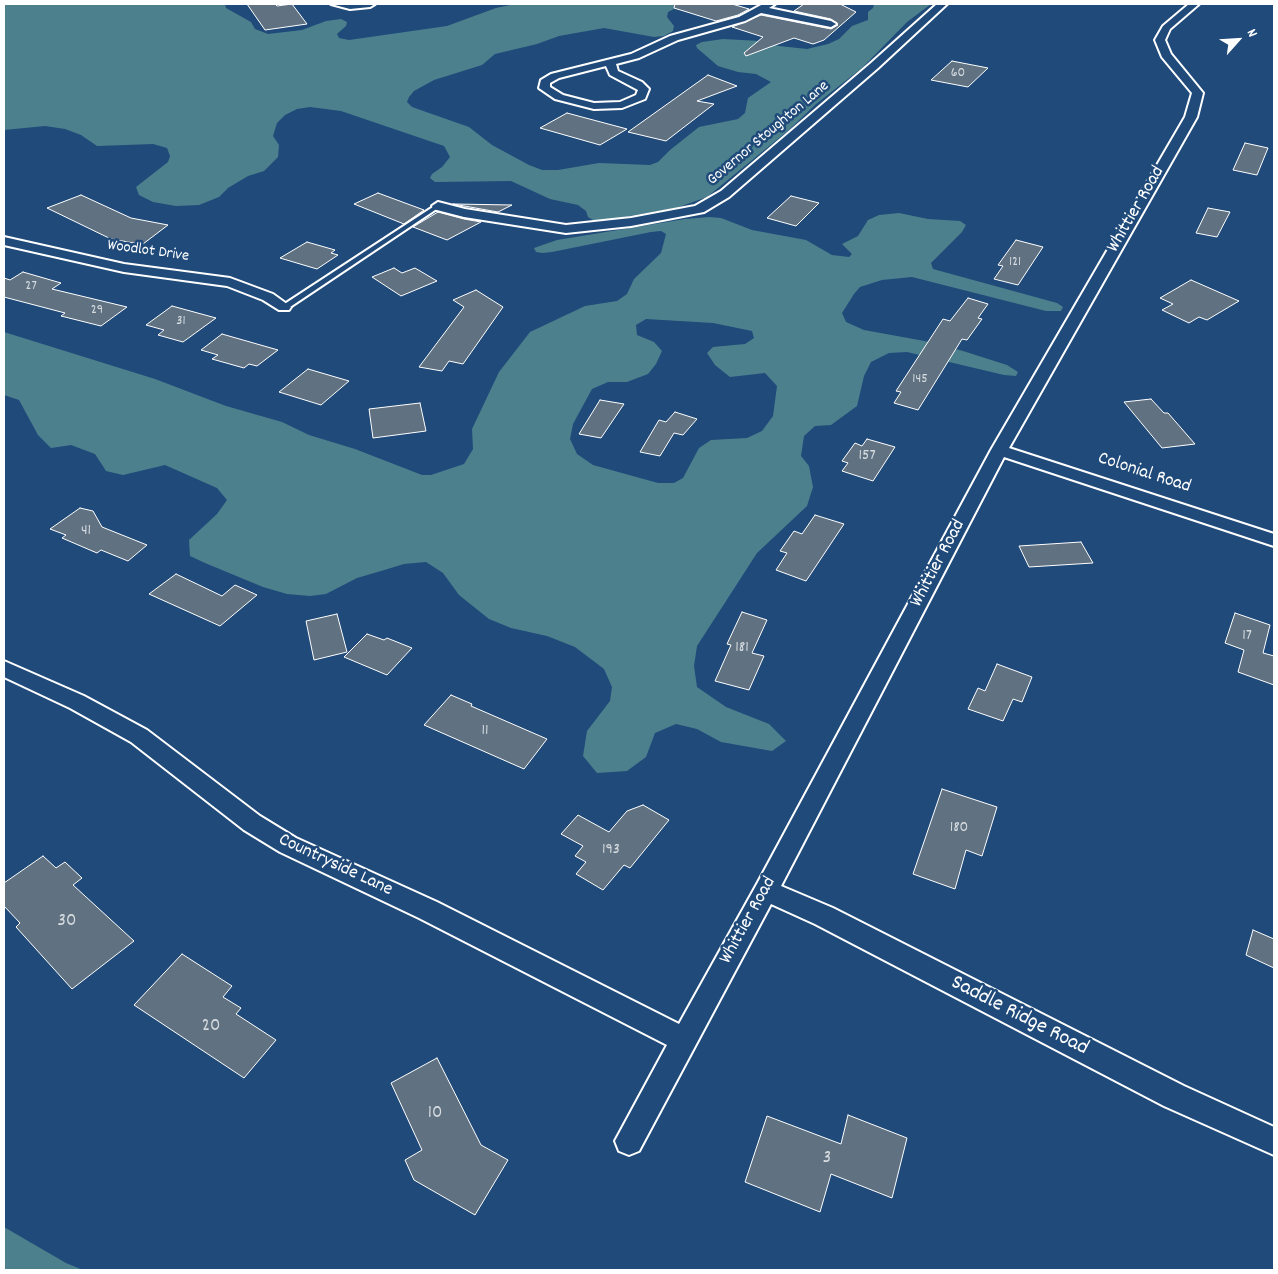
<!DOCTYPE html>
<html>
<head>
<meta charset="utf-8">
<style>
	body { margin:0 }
	#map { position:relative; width:1278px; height:1274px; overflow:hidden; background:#1f4a7a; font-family:Dekko,sans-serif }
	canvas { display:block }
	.frame { position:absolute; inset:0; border:5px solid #fff; pointer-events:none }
	.north { position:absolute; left:1213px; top:15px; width:50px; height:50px; -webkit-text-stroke:4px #1f4a7a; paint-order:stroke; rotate:64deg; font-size:14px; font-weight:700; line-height:20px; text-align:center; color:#fff }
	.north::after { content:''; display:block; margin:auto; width:18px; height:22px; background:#fff; clip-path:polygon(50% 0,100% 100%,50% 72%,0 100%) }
</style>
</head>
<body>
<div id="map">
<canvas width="1278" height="1274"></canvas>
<div class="frame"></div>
<div class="north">N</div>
</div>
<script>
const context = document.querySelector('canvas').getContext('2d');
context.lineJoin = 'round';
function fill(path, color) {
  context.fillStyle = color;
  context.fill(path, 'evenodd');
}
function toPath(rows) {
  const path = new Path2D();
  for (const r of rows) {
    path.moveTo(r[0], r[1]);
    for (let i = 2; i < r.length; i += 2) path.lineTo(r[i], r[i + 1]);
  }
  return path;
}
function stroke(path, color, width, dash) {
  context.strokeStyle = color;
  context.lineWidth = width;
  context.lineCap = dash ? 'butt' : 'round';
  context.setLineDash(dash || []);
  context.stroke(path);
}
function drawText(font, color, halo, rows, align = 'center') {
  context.font = font + ' Dekko,sans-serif';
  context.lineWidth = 5;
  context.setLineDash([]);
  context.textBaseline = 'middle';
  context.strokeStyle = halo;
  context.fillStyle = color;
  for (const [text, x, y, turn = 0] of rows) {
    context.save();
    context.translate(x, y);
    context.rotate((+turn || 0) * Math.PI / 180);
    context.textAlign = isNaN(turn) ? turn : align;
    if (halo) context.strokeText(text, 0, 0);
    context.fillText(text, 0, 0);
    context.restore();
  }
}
fill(toPath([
	[4,4,225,4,226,8,251,22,255,29,268,34,302,30,326,21,341,19,347,22,346,26,337,34,339,38,349,40,447,26,496,8,515,4,684,4,668,12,667,17,674,26,673,31,664,36,654,37,604,28,559,36,537,44,495,54,482,65,434,80,414,91,409,97,407,102,412,107,469,127,492,145,529,165,542,170,558,170,599,163,650,165,658,162,670,150,699,127,738,119,745,113,748,98,771,82,756,74,738,72,718,66,697,48,696,45,702,42,723,39,760,41,779,46,807,49,828,44,839,39,852,26,868,20,868,12,873,8,874,4,931,4,907,22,862,68,816,104,790,129,707,197,676,208,606,220,593,220,588,217,586,211,578,205,550,199,511,181,435,182,430,178,432,174,442,167,450,157,444,146,341,111,310,107,297,109,285,115,277,123,273,136,279,145,278,157,264,171,248,176,228,188,219,197,199,205,176,206,153,202,139,195,136,187,168,162,170,156,167,148,153,144,97,146,81,135,65,129,45,126,4,130],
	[899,213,928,219,960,221,966,225,962,232,931,263,933,269,1057,303,1063,307,1061,311,1046,311,912,277,882,280,860,287,854,294,842,313,846,322,864,330,930,342,963,351,1007,365,1018,372,1016,376,1004,375,907,352,889,353,871,362,864,376,857,406,831,425,815,426,804,436,801,456,809,466,813,487,807,506,757,553,697,646,694,666,697,687,726,707,769,724,786,741,772,751,721,742,697,729,676,724,655,733,646,757,627,771,597,773,583,756,587,731,610,701,612,687,604,669,575,647,547,636,511,628,489,619,459,595,443,573,426,562,404,564,381,571,357,578,326,594,310,596,287,594,263,587,205,563,190,556,189,540,217,514,227,500,217,488,165,465,123,475,106,471,95,454,71,445,51,448,38,435,19,400,4,395,4,332,155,379,226,406,282,422,309,435,355,449,422,475,431,475,464,464,473,449,472,429,499,372,530,332,585,306,617,301,627,294,634,279,661,253,666,234,661,231,651,232,552,252,542,253,536,252,534,248,557,240,685,219,709,217,721,218,752,230,806,240,832,255,849,257,852,254,842,244,858,236,868,220,879,215],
	[646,319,713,323,752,331,754,338,745,344,713,347,707,353,715,365,730,377,765,373,777,386,773,416,762,431,747,438,711,440,699,448,683,478,674,483,658,483,593,465,577,454,570,439,573,424,592,389,608,382,627,382,648,374,656,364,662,351,654,342,637,335,636,325],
	[4,1227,66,1263,83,1270,4,1270]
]), '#4c808d');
const building = toPath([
	[247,4,275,4,277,6,292,4,307,24,265,30,247,4],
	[675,4,732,4,749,9,738,15,716,21,674,8,675,4],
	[804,4,840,4,856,12,824,40,813,44,794,38,746,56,744,53,763,37,732,27,761,15,831,29,838,25,831,19,794,11,804,4],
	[952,61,988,68,968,87,931,80,952,61],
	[708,75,737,86,697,101,714,104,666,141,628,132,708,75],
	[567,113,627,129,600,145,540,128,567,113],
	[1245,143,1268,148,1257,175,1233,170,1245,143],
	[378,193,424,210,404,224,354,204,378,193],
	[81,195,131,218,168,225,143,244,134,243,111,239,47,208,81,195],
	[791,196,819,203,796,226,767,218,791,196],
	[453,204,454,204,512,205,498,212,453,204],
	[1208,208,1230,212,1217,237,1196,233,1208,208],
	[438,212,464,219,481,222,447,240,413,227,438,212],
	[1016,240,1043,247,1018,285,994,279,1003,266,998,265,1016,240],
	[307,242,335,250,331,253,338,255,317,269,280,258,307,242],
	[394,268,402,273,415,268,437,281,401,296,372,277,394,268],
	[23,272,61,283,52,289,127,307,101,326,61,316,65,313,4,297,4,278,10,280,23,272],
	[1191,280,1239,301,1207,320,1199,317,1189,323,1162,310,1173,304,1160,298,1191,280],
	[476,290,503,307,463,364,449,361,442,371,419,367,464,307,453,300,476,290],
	[968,298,988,304,978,318,982,319,967,340,962,339,918,410,894,403,901,392,896,391,943,319,950,321,968,298],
	[172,306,216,318,183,342,158,335,164,330,146,325,172,306],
	[222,334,278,350,257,366,249,364,244,368,212,359,218,355,201,350,222,334],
	[308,369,349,381,321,405,279,392,308,369],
	[1151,399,1164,413,1168,413,1195,444,1162,448,1124,402,1151,399],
	[600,400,624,404,601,438,579,434,600,400],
	[420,403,426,431,373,438,369,409,420,403],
	[675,412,697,419,683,435,674,433,660,456,640,452,659,420,666,422,675,412],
	[867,439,895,447,873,481,842,471,848,463,842,461,855,443,862,446,867,439],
	[80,508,93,511,102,527,147,545,128,561,101,550,97,553,62,538,66,535,50,529,80,508],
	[815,515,844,524,806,581,776,570,787,553,780,551,794,531,802,534,815,515],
	[1081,542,1093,563,1029,567,1019,546,1081,542],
	[176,574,222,596,235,585,257,595,220,626,149,594,176,574],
	[742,612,767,620,752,653,764,656,749,690,715,681,731,645,727,644,742,612],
	[1235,613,1270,625,1263,653,1274,656,1274,685,1238,672,1244,650,1225,643,1235,613],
	[337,614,347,652,314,660,306,621,337,614],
	[367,634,384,640,387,638,412,648,387,675,344,657,367,634],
	[997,664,1032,677,1022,702,1013,699,1003,721,968,709,978,688,985,691,997,664],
	[451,695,472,704,471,706,547,739,524,769,424,725,451,695],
	[942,789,997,807,982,856,966,850,955,889,913,874,942,789],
	[643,805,669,820,630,868,624,865,603,890,576,874,586,862,575,856,583,846,561,834,578,815,609,832,627,811,643,805],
	[43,856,56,868,65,862,82,878,73,885,134,941,72,989,16,927,20,923,4,906,4,883,43,856],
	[1253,930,1274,939,1274,968,1246,955,1253,930],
	[182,954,232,986,223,997,241,1008,236,1014,276,1040,244,1078,134,1005,182,954],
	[437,1058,481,1145,508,1160,475,1215,414,1180,405,1160,422,1150,391,1083,437,1058],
	[848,1115,907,1138,892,1198,831,1174,820,1212,745,1182,767,1116,841,1144,848,1115]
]);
fill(building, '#607181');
stroke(building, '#fff', 1);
const lane = toPath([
	[436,205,441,206,287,309,280,307,436,205]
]);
const street = toPath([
	[331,4,375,4,370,7,350,9,331,4],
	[763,4,775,4,769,8,831,21,836,24,831,27,761,13,745,21,678,40,639,58,616,64,618,71,642,82,649,89,645,99,622,108,594,109,555,99,539,88,541,80,551,74,631,54,670,36,739,17,763,4],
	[606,66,610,75,638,90,636,95,620,102,594,103,563,95,550,87,550,83,559,78,606,66],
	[937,4,947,4,878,68,729,197,704,212,631,226,566,233,464,217,433,209,432,206,438,202,465,209,566,225,631,218,695,206,721,191,870,64,937,4],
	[1189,4,1199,4,1170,29,1165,40,1171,54,1203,93,1197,117,1009,448,1274,534,1274,546,1004,457,781,886,833,908,1184,1086,1274,1127,1274,1155,1164,1106,815,924,771,904,639,1151,629,1155,619,1151,615,1141,667,1045,419,918,280,852,244,830,131,742,70,708,4,677,4,661,84,696,147,730,260,816,296,838,437,902,679,1024,757,884,991,450,1185,117,1192,93,1162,57,1155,40,1163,26,1189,4],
	[4,237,124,264,230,278,273,294,291,307,289,310,279,310,263,300,227,286,124,272,4,245,4,237]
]);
stroke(lane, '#fff', 4);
stroke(street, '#fff', 4);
fill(lane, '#1f4a7a');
fill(street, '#1f4a7a');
drawText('14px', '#d7dce0', null, [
	["60",958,74],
	["121",1015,263],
	["27",31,287],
	["29",97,311],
	["31",181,322],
	["145",920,380]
]);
drawText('16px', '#fff', '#1f4a7a', [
	["Governor Stoughton Lane",769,134,-40],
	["Woodlot Drive",148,252,8]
]);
drawText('16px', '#d7dce0', null, [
	["157",867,457],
	["41",86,532],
	["17",1247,637],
	["181",742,649],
	["11",485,732],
	["180",959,829],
	["193",611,851]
]);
drawText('19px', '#fff', '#1f4a7a', [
	["Whittier Road",1137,210,-60],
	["Colonial Road",1144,474,18],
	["Whittier Road",939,564,-62],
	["Countryside Lane",335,866,25],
	["Whittier Road",749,921,-61]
]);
drawText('19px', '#d7dce0', null, [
	["30",67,922],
	["20",211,1027],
	["10",435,1114],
	["3",827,1159]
]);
drawText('22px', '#fff', '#1f4a7a', [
	["Saddle Ridge Road",1019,1017,27]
]);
</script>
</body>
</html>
